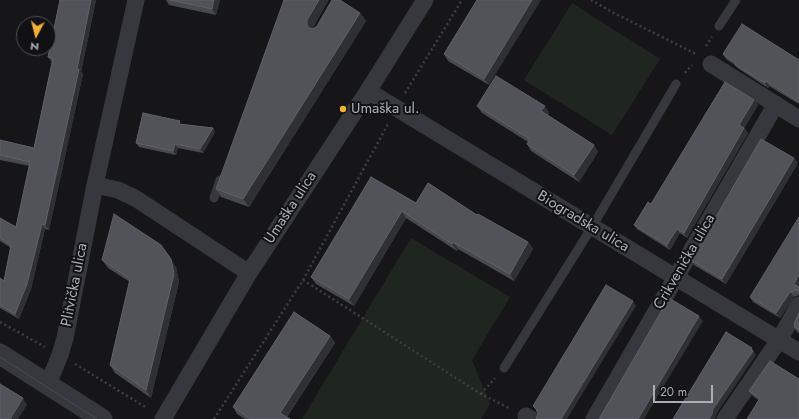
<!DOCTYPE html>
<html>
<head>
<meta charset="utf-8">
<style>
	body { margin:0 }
	#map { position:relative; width:799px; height:419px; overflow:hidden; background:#161618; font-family:Jost,sans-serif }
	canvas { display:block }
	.north { position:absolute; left:16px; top:16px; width:40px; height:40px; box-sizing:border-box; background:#111113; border:1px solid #4d4f55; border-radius:50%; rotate:187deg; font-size:11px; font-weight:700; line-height:16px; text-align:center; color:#a8adb8 }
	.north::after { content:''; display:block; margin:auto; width:14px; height:18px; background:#f2b134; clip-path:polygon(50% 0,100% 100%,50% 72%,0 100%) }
	.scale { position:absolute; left:653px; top:385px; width:60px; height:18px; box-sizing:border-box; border:2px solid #a8adb8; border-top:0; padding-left:5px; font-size:12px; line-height:14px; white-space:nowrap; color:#a8adb8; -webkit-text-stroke:3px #111113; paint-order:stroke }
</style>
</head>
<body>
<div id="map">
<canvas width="799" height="419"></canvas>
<div class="north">N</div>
<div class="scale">20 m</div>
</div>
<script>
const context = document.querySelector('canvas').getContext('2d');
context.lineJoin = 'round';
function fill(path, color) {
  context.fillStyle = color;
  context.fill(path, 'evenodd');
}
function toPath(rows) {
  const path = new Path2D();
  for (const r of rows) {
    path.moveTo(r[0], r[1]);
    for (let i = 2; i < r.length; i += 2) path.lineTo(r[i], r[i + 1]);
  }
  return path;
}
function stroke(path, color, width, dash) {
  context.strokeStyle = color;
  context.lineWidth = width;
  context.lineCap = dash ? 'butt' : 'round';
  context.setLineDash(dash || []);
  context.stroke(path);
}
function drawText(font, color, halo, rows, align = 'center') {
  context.font = font + ' Jost,sans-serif';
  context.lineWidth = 4;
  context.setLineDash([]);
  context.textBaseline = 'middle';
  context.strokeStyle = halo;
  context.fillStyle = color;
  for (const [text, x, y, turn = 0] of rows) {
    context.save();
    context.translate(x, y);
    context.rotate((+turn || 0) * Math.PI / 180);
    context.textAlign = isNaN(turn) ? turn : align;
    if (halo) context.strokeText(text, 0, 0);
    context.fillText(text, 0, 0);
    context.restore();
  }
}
fill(toPath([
	[572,3,660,59,612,135,524,80],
	[411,238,510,297,472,360,490,404,481,419,302,419]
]), '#1e261f');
stroke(toPath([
	[591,0,614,13,696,54],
	[706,46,712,37],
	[685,73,692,65],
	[405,93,462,0],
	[303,280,481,394,509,408],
	[0,322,45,347],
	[75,364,147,408],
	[481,394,495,378],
	[214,419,303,280,388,124]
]), '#3d3f44', 2.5, [2, 3]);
stroke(toPath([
	[719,26,736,0],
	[214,198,220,180],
	[504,368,592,227,676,84]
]), '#37383d', 9);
stroke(toPath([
	[711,64,799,119],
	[368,91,799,352],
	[95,185,118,190,135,198,249,273],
	[48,384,60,355,65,338,95,185,136,0],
	[526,416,531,419],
	[163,419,249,273,368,91,425,0],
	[594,419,776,104],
	[725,419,779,340,799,305]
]), '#37383d', 17);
stroke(toPath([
	[0,354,102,419]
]), '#37383d', 21);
stroke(toPath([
	[0,357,97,419]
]), '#4a4c52', 1);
fill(toPath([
	[60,0,96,0,81,72,83,74,49,230,45,229,31,289,19,319,0,308,0,278,4,281,11,248,0,241,0,218,16,227,30,166,0,160,0,140,34,148,52,62,48,57],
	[166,0,220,0,216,15,169,5],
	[477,0,489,85,448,61,444,54],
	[360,13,366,21,249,207,221,197,216,189,313,28],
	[723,54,799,60,799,104,769,86,768,88,739,69,735,65,726,59],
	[754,100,758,105,744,128,748,133,687,238,680,233,670,250,637,229,634,225],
	[477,106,549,112,548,115,594,145,598,152,579,182,531,151,527,144,528,142,482,113],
	[182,124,213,128,215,132,203,153,178,148,176,155,139,147,136,143],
	[798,163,726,284,694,265,691,260],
	[371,177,416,203,477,215,528,242,533,249,514,281,458,249,457,251,406,218,354,306,316,284,311,277],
	[102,260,176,267,179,282,151,398,115,373,110,365,130,282,108,268],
	[798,287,799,287,799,295,794,297,780,318,753,302,750,297],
	[799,313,799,333,797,332,794,327,795,326,794,324],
	[330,336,335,343,287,417,290,419,245,419,237,414,233,407],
	[799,379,758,400,753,396,749,391]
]), '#47494d');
fill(toPath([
	[91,0,96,0,81,72,83,74,49,230,45,225],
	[214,0,220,0,216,15,212,9],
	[319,0,329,0,313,28,313,34,307,25,307,20],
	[532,0,541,0,489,85,484,79],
	[360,13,366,21,249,207,243,199],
	[766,81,769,86,768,88,765,83],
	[754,100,758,105,742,130,739,125],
	[545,106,549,112,546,118,541,111],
	[213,128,215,132,203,153,200,149],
	[744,128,748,133,687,238,684,233],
	[175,144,178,148,176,155,173,151],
	[594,145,598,152,579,182,574,175],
	[794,158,798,163,726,284,722,279],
	[402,211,406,218,354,306,349,299],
	[42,224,45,229,31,289,19,319,15,314],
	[677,229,680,233,670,250,667,245],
	[453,242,458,249,457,251,452,244],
	[528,242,533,249,514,281,510,274],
	[171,259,176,267,179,282,151,398,146,390],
	[799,275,799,285,797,289,794,284],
	[790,292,794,297,780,318,776,313],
	[633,301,636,306,567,419,561,419],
	[699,316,703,321,644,419,638,419],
	[330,336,335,343,285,419,280,413],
	[752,348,756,355,717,413,715,419,709,419,713,409],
	[23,398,27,405,18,419,10,419]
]), '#2f3033');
const building = toPath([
	[60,0,91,0,77,69,79,69,45,225,42,224,27,284,15,314,0,305,0,278,4,281,11,245,0,238,0,218,16,227,30,162,0,155,0,140,34,148,53,58,48,57,60,0],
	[170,0,214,0,212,9,170,0],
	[284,0,319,0,307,20,307,25,309,28,313,29,317,26,332,0,340,0,360,13,243,199,216,189,284,0],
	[477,0,532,0,484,79,444,54,477,0],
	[742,24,799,60,799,102,766,81,765,83,735,65,736,63,723,54,742,24],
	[496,76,545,106,541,111,594,145,574,175,527,144,530,139,477,106,496,76],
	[725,82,754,100,739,125,744,128,684,233,677,229,667,245,634,225,648,202,651,204,725,82],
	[143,113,180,121,179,124,213,128,200,149,175,144,173,151,136,143,143,113],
	[761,139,794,158,722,279,691,260,761,139],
	[371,177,416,203,428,183,477,215,478,214,528,242,510,274,453,242,452,244,402,211,349,299,311,277,371,177],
	[114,214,161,245,171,259,174,274,146,390,110,365,130,279,102,260,114,214],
	[799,217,799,275,794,284,799,287,799,291,795,290,790,292,776,313,750,297,799,217],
	[606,285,633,301,561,419,536,419,538,414,536,409,533,406,606,285],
	[669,298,699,316,638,419,599,419,669,298],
	[294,312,330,336,280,413,290,419,251,419,233,407,294,312],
	[799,313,799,330,794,327,795,325,794,324,799,313],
	[726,332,752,348,751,350,753,351,713,409,712,414,709,419,673,419,726,332],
	[770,361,799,379,799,419,747,419,760,398,749,391,770,361],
	[0,384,23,398,10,419,0,419,0,384]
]);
fill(building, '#525359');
stroke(building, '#5f6168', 1);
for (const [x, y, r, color] of [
	[343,109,4,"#f2b134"]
]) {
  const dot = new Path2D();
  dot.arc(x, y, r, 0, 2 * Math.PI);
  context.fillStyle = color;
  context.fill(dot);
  stroke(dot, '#111113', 1.5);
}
drawText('15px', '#a8adb8', '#111113', [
	["Umaška ul.",351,109]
], 'left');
drawText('15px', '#a8adb8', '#111113', [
	["Umaška ulica",291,208,-57],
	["Biogradska ulica",583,222,31],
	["Crikvenička ulica",685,262,-60],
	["Plitvička ulica",75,285,-79]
]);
</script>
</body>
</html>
